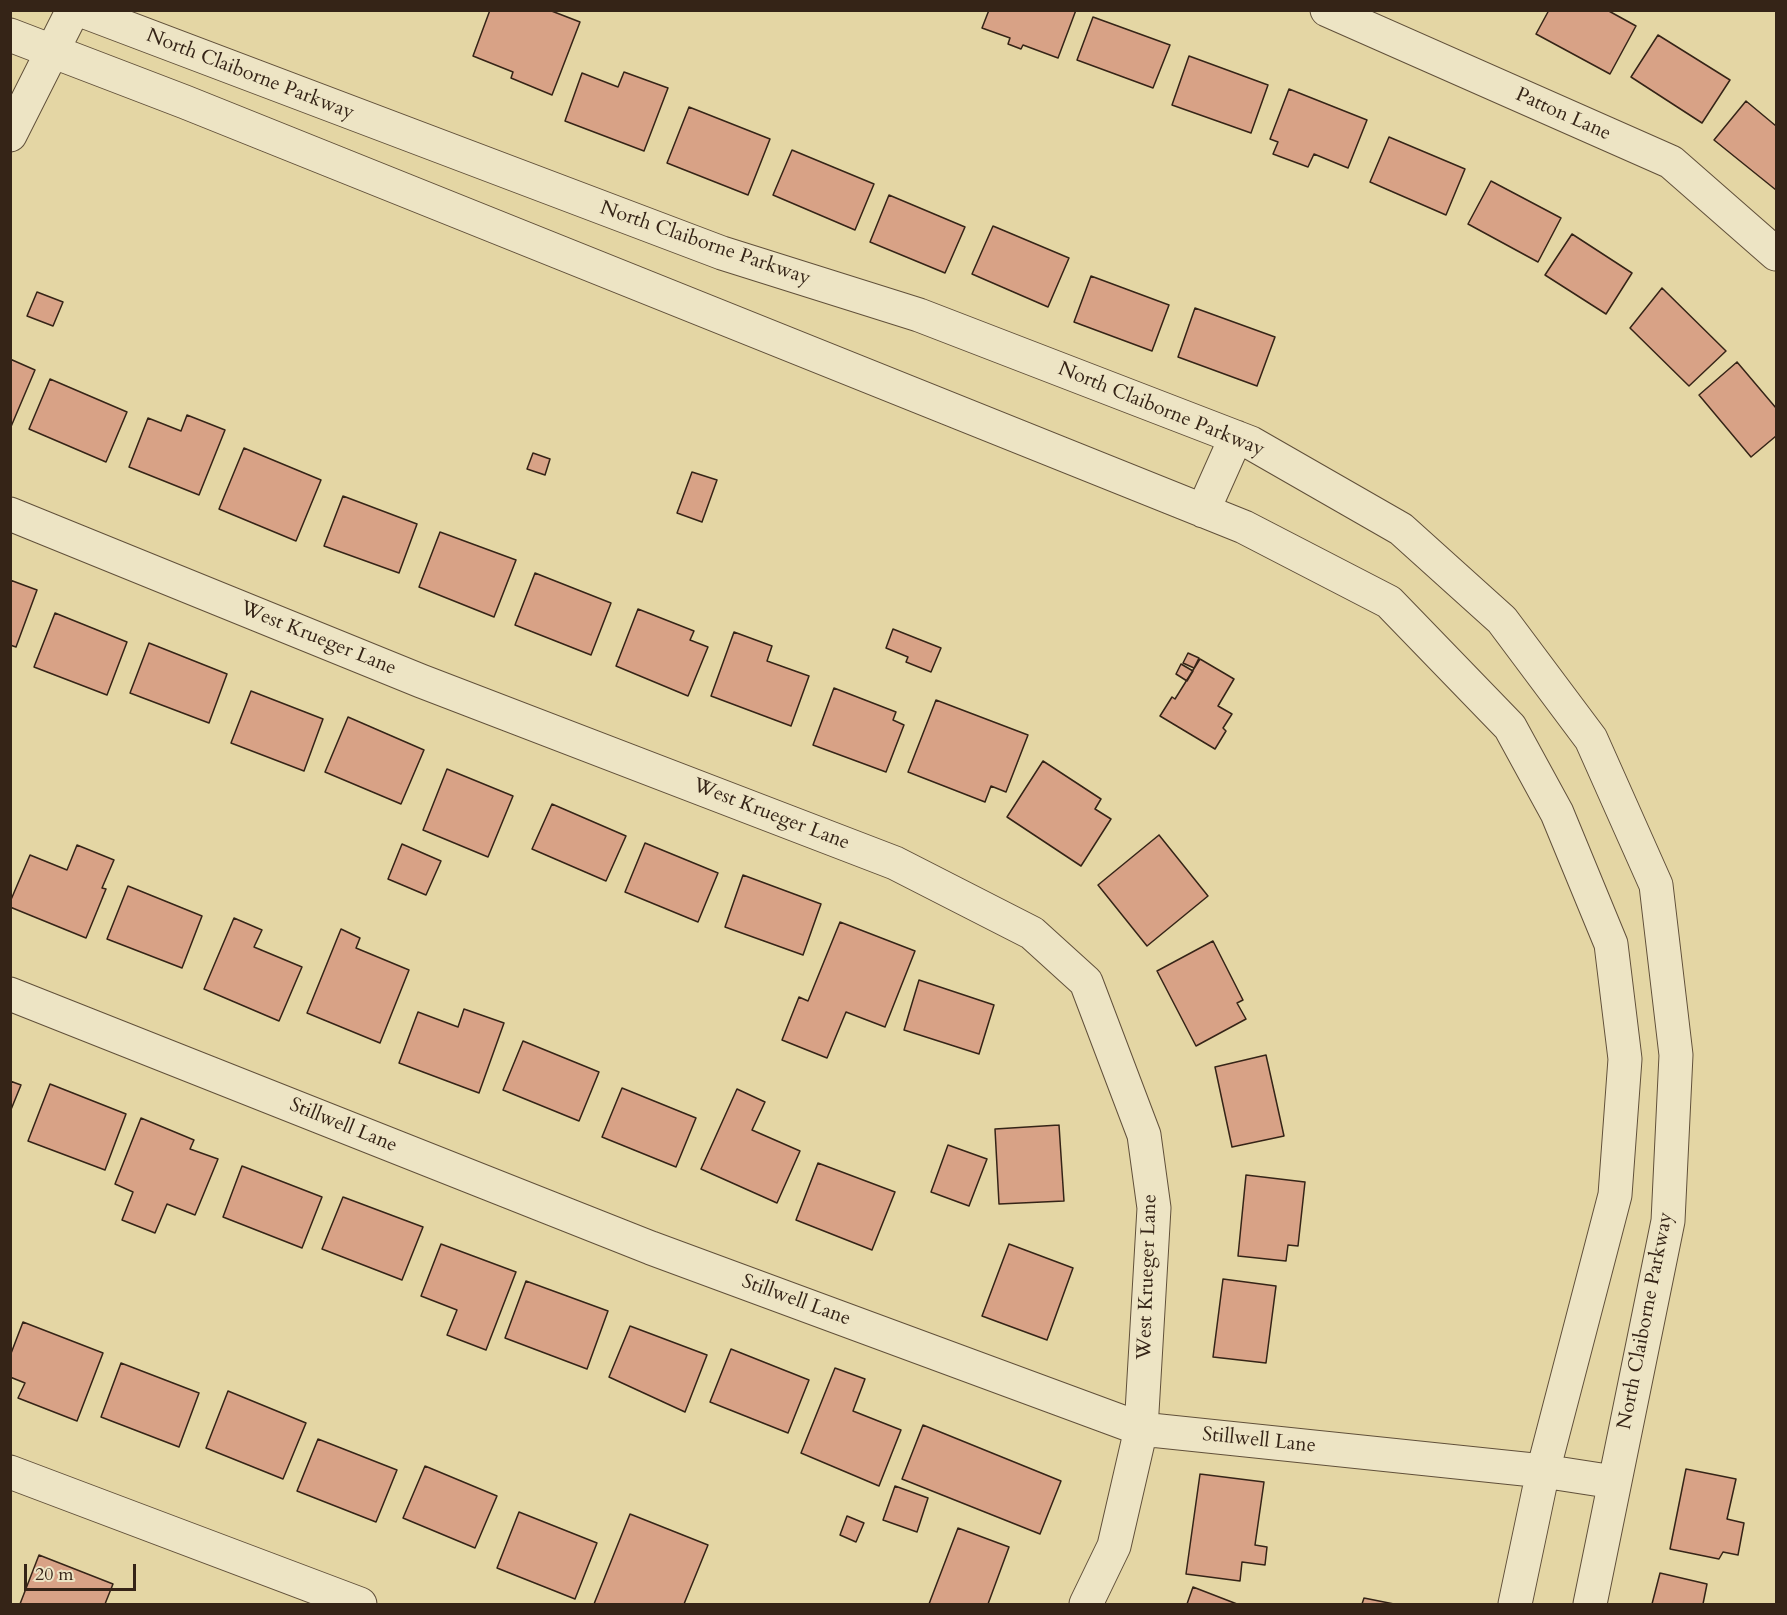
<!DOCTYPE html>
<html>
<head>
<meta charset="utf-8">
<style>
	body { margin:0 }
	#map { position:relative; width:1787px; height:1615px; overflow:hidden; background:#e4d6a4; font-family:Cardo,serif }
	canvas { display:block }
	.frame { position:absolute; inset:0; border:12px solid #352417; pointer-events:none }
	.scale { position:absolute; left:24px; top:1564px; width:112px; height:27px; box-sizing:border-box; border:3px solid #352417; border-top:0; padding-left:8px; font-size:18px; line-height:21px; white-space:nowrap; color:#352417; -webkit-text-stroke:4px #ede4c4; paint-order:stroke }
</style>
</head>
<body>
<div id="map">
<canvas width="1787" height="1615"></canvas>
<div class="frame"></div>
<div class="scale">20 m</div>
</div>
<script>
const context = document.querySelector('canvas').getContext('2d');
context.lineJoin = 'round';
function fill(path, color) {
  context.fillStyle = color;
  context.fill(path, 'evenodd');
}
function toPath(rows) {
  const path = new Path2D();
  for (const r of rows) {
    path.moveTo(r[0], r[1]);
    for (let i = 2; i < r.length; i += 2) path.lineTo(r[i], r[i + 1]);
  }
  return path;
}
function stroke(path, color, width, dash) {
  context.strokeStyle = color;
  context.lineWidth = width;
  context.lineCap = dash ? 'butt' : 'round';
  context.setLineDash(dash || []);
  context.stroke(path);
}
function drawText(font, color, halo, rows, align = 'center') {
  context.font = font + ' Cardo,serif';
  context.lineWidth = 4.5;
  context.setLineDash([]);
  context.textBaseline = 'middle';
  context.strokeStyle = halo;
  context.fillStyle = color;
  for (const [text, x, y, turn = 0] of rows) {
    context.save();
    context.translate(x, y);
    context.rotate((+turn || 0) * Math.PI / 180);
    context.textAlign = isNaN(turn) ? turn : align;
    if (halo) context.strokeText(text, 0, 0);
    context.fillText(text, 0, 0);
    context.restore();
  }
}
const building = toPath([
	[490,10,549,10,580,22,552,95,511,78,513,72,473,56,490,10],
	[989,10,1076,10,1058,58,1023,45,1021,49,1008,44,1010,38,982,28,989,10],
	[1549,10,1607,10,1636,26,1610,74,1536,34,1549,10],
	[1093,17,1170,45,1153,88,1077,60,1093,17],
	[1658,35,1730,80,1702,123,1631,77,1658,35],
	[1189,56,1268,85,1251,133,1172,105,1189,56],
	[624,72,668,88,644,151,565,121,582,73,618,87,624,72],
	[1289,89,1367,120,1348,168,1314,154,1308,167,1273,154,1278,142,1270,139,1289,89],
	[1746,101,1776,126,1776,190,1714,140,1746,101],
	[689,107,770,139,748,195,667,163,689,107],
	[1389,137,1465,169,1446,215,1370,182,1389,137],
	[792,150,874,184,855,230,773,195,792,150],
	[1491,181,1561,218,1538,262,1468,224,1491,181],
	[889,195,965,227,945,273,870,242,889,195],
	[993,226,1069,258,1048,307,972,274,993,226],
	[1572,234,1632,273,1606,314,1545,275,1572,234],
	[1091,276,1169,305,1152,351,1074,322,1091,276],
	[1662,288,1726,351,1689,386,1630,328,1662,288],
	[37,292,63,302,53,326,27,316,37,292],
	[1195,308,1275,337,1257,386,1178,357,1195,308],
	[10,359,35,370,10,429,10,359],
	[1737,362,1776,408,1776,436,1751,457,1699,395,1737,362],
	[50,379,127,412,106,462,29,429,50,379],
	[187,415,225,430,199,495,129,467,148,418,181,431,187,415],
	[244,448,321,480,296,541,219,509,244,448],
	[533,453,550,459,545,475,527,469,533,453],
	[692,472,717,480,702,522,677,513,692,472],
	[343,496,417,524,399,573,324,546,343,496],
	[440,532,516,560,494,617,419,587,440,532],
	[535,573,611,603,591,655,515,625,535,573],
	[10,580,37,590,16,647,10,645,10,580],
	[638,609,694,631,690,640,708,647,688,696,616,666,638,609],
	[55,613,127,642,107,695,34,667,55,613],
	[893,629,941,648,931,672,906,662,908,657,886,648,893,629],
	[734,632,772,646,767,661,809,676,791,726,711,696,734,632],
	[149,643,227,674,209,723,130,693,149,643],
	[1188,653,1199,658,1194,668,1183,663,1188,653],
	[1200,659,1234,679,1218,706,1232,714,1223,728,1226,731,1215,749,1160,716,1172,697,1175,699,1200,659],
	[1181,664,1193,671,1187,681,1176,674,1181,664],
	[834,688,896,712,893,720,904,725,886,772,813,745,834,688],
	[251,691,323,719,304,771,231,743,251,691],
	[936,700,1028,735,1006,792,991,786,985,802,908,772,936,700],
	[348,717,424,750,401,804,325,772,348,717],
	[1043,761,1101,799,1095,809,1111,819,1081,866,1007,817,1043,761],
	[447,769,513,796,488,857,423,830,447,769],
	[552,804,626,836,606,881,532,849,552,804],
	[1159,835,1208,896,1147,946,1098,885,1159,835],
	[645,843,718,873,698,922,625,892,645,843],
	[402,844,441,861,426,895,388,879,402,844],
	[77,845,114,860,102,888,106,889,86,938,10,907,10,902,30,855,67,870,77,845],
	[743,875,821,904,803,955,725,927,743,875],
	[128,886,202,916,182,968,107,939,128,886],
	[234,918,262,930,254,947,302,967,279,1021,204,989,234,918],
	[840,922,915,951,885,1027,846,1012,827,1058,782,1040,799,997,808,1001,840,922],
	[341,929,360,938,356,948,409,970,380,1043,307,1013,341,929],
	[1213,941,1243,1000,1237,1003,1246,1019,1196,1046,1157,971,1213,941],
	[919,980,994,1005,979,1054,904,1030,919,980],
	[464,1009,504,1023,479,1093,399,1063,418,1012,458,1027,464,1009],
	[523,1041,599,1072,579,1121,503,1090,523,1041],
	[1266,1055,1284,1136,1232,1147,1215,1067,1266,1055],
	[10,1081,21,1085,10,1112,10,1081],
	[50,1084,126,1114,105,1170,28,1141,50,1084],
	[622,1088,696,1118,676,1167,602,1137,622,1088],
	[737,1089,765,1102,752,1130,800,1151,777,1203,701,1169,737,1089],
	[141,1118,194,1140,190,1149,218,1159,195,1215,167,1204,155,1233,122,1220,133,1192,115,1184,141,1118],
	[1059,1125,1064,1201,999,1204,995,1129,1059,1125],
	[948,1145,987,1159,969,1206,931,1192,948,1145],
	[818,1163,895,1192,872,1250,796,1220,818,1163],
	[242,1166,322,1197,302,1248,223,1217,242,1166],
	[1246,1175,1305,1182,1298,1246,1288,1245,1286,1261,1238,1256,1246,1175],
	[343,1197,423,1227,402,1280,322,1249,343,1197],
	[441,1244,516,1272,486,1350,447,1335,457,1310,421,1296,441,1244],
	[1009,1244,1073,1268,1047,1340,982,1316,1009,1244],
	[1223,1279,1276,1286,1266,1363,1213,1357,1223,1279],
	[526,1281,608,1311,587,1369,505,1338,526,1281],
	[23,1322,103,1353,77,1421,18,1398,25,1383,10,1377,10,1356,23,1322],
	[630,1326,707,1355,685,1412,609,1377,630,1326],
	[731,1349,809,1380,788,1433,710,1402,731,1349],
	[121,1363,199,1393,179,1447,101,1417,121,1363],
	[835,1368,865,1379,853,1411,901,1430,879,1486,801,1453,835,1368],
	[228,1391,306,1423,283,1479,206,1448,228,1391],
	[923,1425,1061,1481,1040,1534,902,1479,923,1425],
	[318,1439,397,1470,376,1522,297,1491,318,1439],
	[425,1466,497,1496,475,1548,403,1518,425,1466],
	[1686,1469,1736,1479,1727,1519,1744,1523,1738,1555,1723,1552,1719,1559,1670,1549,1686,1469],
	[1200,1474,1264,1482,1255,1545,1267,1547,1265,1565,1242,1562,1240,1581,1186,1574,1200,1474],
	[895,1486,928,1498,917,1532,883,1520,895,1486],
	[519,1512,597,1543,575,1599,497,1568,519,1512],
	[630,1514,708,1545,684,1604,594,1604,630,1514],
	[847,1516,864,1523,856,1542,840,1535,847,1516],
	[958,1528,1009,1547,988,1604,929,1604,958,1528],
	[39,1555,113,1584,105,1604,20,1604,39,1555],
	[1660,1573,1707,1584,1703,1604,1652,1604,1660,1573],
	[1193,1587,1237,1604,1187,1604,1193,1587],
	[1364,1598,1394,1604,1362,1604,1364,1598]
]);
fill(building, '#d8a286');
stroke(building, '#352417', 1.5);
const minor = toPath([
	[80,10,722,253,919,315,1251,443,1401,529,1502,620,1591,739,1656,885,1676,1055,1668,1221,1590,1604],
	[1327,10,1671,162,1776,254],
	[10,35,185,102,1244,527,1389,602,1510,727,1557,813,1611,944,1625,1059,1615,1195,1543,1471,1515,1604],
	[10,135,73,10],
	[1203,511,1236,437],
	[10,514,421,681,895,863,1032,933,1086,982,1144,1135,1154,1208,1141,1429,1114,1546,1086,1604],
	[10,994,651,1248,1141,1429,1543,1471,1614,1482],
	[10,1472,360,1604]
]);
stroke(minor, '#61503a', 35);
stroke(minor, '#ede4c4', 33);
drawText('20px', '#352417', '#ede4c4', [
	["North Claiborne Parkway",250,75,21],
	["Patton Lane",1563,115,24],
	["North Claiborne Parkway",705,244,19],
	["North Claiborne Parkway",1161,410,22],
	["West Krueger Lane",318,639,22],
	["West Krueger Lane",771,815,21],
	["Stillwell Lane",343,1126,22],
	["West Krueger Lane",1148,1277,-88],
	["Stillwell Lane",796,1301,20],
	["North Claiborne Parkway",1646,1321,-79],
	["Stillwell Lane",1259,1441,6]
]);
</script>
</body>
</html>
